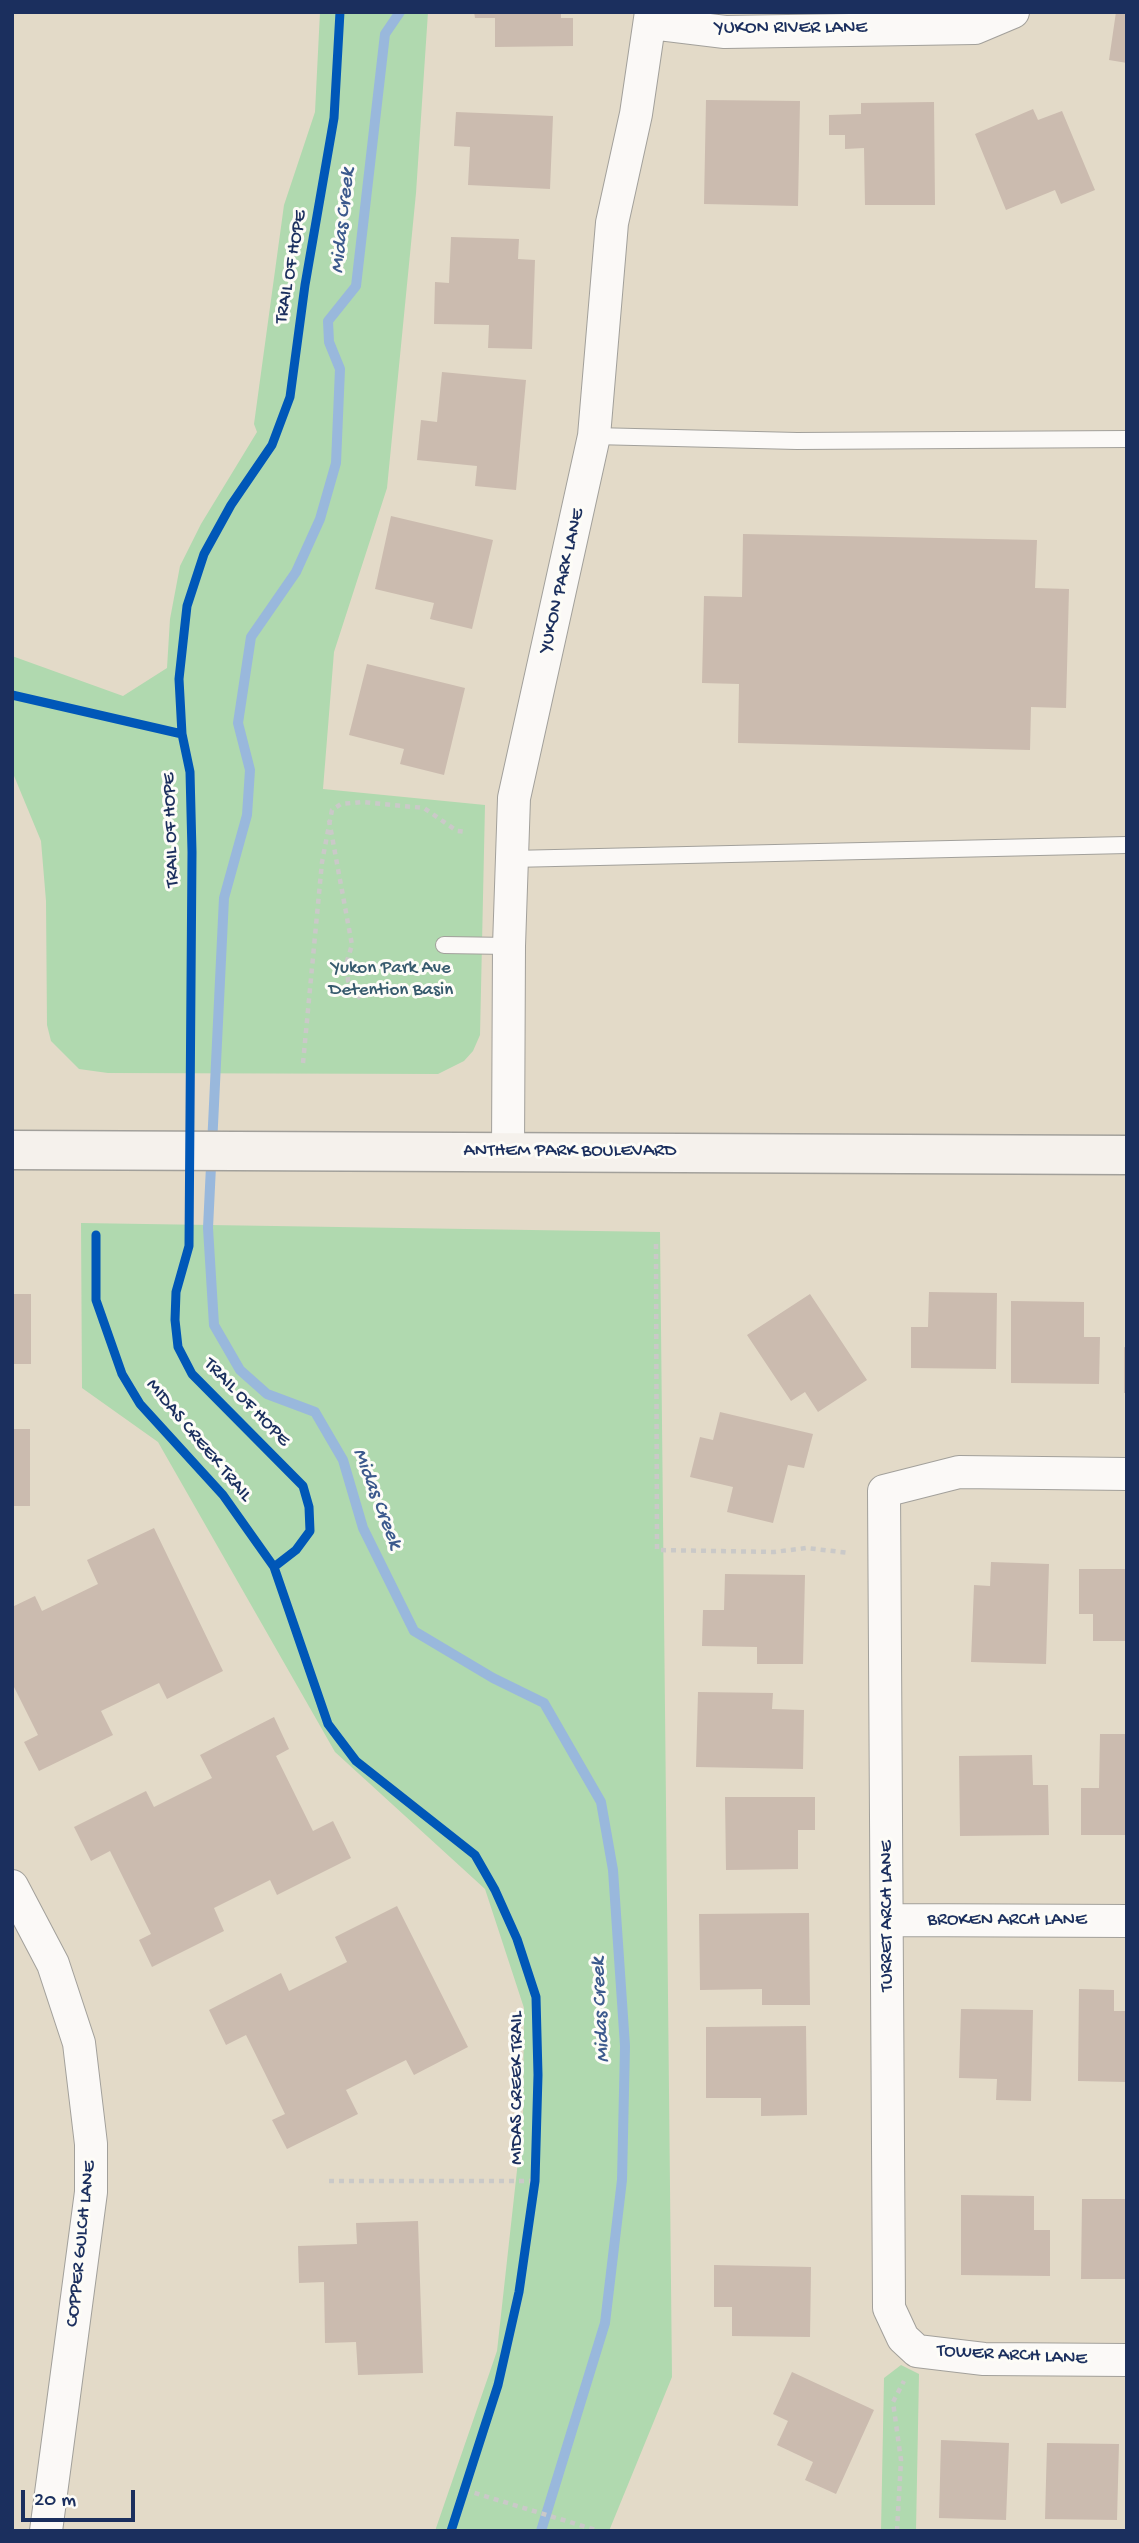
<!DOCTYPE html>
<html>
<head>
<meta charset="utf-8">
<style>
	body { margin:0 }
	#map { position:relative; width:1139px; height:2543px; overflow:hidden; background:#e3dac8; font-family:"Gochi Hand",sans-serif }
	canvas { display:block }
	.frame { position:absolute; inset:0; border:14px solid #1b2f5e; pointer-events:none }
	.scale { position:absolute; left:21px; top:2490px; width:114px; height:32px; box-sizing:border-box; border:4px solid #1b2f5e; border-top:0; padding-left:9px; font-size:21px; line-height:24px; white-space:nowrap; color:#1b2f5e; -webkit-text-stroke:5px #fdfcf7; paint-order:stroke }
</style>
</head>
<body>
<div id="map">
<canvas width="1139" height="2543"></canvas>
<div class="frame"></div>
<div class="scale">20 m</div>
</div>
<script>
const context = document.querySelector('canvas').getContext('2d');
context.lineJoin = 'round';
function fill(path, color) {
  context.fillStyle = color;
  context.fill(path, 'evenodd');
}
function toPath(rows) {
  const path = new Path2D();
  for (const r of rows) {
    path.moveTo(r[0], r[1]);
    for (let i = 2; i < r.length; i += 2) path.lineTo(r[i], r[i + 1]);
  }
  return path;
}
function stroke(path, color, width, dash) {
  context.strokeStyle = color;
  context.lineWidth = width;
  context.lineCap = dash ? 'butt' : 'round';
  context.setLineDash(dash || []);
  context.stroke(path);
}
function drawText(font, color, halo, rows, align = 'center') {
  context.font = font + ' "Gochi Hand",sans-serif';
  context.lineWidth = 6;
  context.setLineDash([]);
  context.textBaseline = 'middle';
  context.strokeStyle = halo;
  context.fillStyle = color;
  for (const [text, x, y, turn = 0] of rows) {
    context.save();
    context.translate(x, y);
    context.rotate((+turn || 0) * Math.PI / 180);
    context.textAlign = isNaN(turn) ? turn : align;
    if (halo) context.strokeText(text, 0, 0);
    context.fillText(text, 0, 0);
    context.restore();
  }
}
fill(toPath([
	[320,12,428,12,416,193,387,488,334,652,323,789,485,805,480,1035,473,1051,464,1061,438,1074,108,1073,79,1069,51,1041,47,1025,46,901,41,841,12,771,12,656,123,696,167,668,170,619,180,566,201,524,257,432,254,424,284,205,315,112],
	[81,1223,660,1232,672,2377,609,2531,435,2531,497,2351,523,2116,524,2008,485,1889,335,1752,158,1442,82,1388],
	[901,2365,919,2374,916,2531,881,2531,884,2378]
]), '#b0d9af');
stroke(toPath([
	[400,12,385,34,356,286,328,321,329,342,340,369,336,463,320,519,296,572,251,637,238,723,250,770,247,815,224,898,208,1228,214,1325,240,1370,267,1394,315,1412,343,1460,363,1528,414,1631,493,1678,544,1703,601,1802,613,1870,625,2046,622,2180,605,2323,541,2531]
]), '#99b8dc', 10);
fill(toPath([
	[474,12,561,12,561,18,573,18,573,46,495,47,495,18,475,18],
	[1116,12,1127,12,1127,63,1109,60],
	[706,100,800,101,798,206,704,204],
	[934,102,935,205,865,205,864,148,845,149,845,135,829,135,829,115,861,114,861,103],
	[1033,109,1038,120,1062,111,1095,190,1061,204,1055,190,1006,210,975,134],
	[456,112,553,116,550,189,468,185,470,147,454,146],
	[451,237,519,239,518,259,535,260,532,349,488,348,489,325,434,324,435,282,449,283],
	[442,372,526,380,516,490,475,486,477,466,417,460,421,420,437,422],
	[391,516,493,540,472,629,430,619,434,603,375,589],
	[743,534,1037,540,1035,588,1069,589,1066,708,1031,707,1030,750,738,743,739,684,702,683,704,596,742,597],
	[367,664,465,688,444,775,400,764,404,749,349,735],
	[929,1292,997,1293,996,1369,911,1368,911,1327,928,1327],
	[12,1294,31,1294,31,1364,12,1364],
	[810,1294,867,1380,818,1412,805,1392,791,1401,747,1335],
	[1011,1301,1084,1302,1084,1337,1100,1337,1099,1384,1011,1383],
	[1124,1347,1127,1348,1127,1393,1124,1393],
	[720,1412,813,1434,804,1468,788,1465,773,1523,727,1512,733,1487,690,1477,700,1437,713,1440],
	[12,1429,30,1429,30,1506,12,1506],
	[154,1528,223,1671,167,1699,159,1683,101,1711,113,1735,39,1771,24,1742,38,1735,12,1683,12,1607,35,1596,42,1611,98,1584,87,1560],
	[991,1562,1049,1564,1046,1664,971,1662,974,1585,990,1586],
	[1079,1569,1127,1569,1127,1641,1093,1641,1093,1614,1079,1614],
	[725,1574,805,1575,803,1664,757,1664,757,1647,702,1646,703,1610,724,1610],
	[698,1692,773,1693,772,1709,804,1710,803,1769,696,1767],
	[274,1717,289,1749,276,1756,313,1831,333,1821,351,1858,277,1895,270,1880,214,1908,224,1931,152,1967,139,1940,151,1934,110,1851,91,1861,74,1827,146,1791,154,1807,212,1778,200,1755],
	[1100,1734,1127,1734,1127,1835,1081,1835,1081,1788,1099,1788],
	[1032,1755,1033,1785,1048,1785,1049,1835,960,1836,959,1756],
	[725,1797,815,1797,815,1830,798,1830,798,1869,726,1870],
	[397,1906,468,2047,414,2075,406,2060,346,2090,358,2114,287,2149,272,2120,285,2114,246,2035,226,2045,209,2010,281,1973,289,1991,347,1962,335,1937],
	[809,1913,810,2005,762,2005,762,1989,700,1990,699,1914],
	[1079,1989,1114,1990,1114,2011,1127,2011,1127,2082,1078,2081],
	[961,2009,1033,2010,1031,2101,996,2100,997,2079,959,2078],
	[806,2026,807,2115,761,2116,761,2098,706,2098,706,2027],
	[961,2195,1034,2196,1034,2230,1050,2230,1050,2276,961,2275],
	[1082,2199,1127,2199,1127,2279,1081,2279],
	[418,2221,423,2373,358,2375,356,2342,325,2343,324,2282,299,2283,298,2246,357,2244,356,2223],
	[714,2265,811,2267,810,2337,732,2336,732,2307,714,2307],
	[792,2372,874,2410,836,2494,805,2480,813,2462,777,2445,788,2421,773,2414],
	[941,2440,1009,2443,1006,2520,939,2518],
	[1047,2443,1119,2444,1117,2520,1045,2519]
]), '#cbbbaf');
const service = toPath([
	[594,436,797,441,1127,439],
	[511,859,1127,845],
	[444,945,509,946]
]);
const minor = toPath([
	[651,23,725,32,975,28,1013,12],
	[508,1151,509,946,514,798,594,436,612,223,636,114,651,12],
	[1127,1474,959,1472,884,1491,889,2308,903,2338,917,2351,984,2359,1127,2360],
	[12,1886,53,1964,79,2043,91,2144,91,2192,46,2531],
	[888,1920,1127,1921]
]);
const secondary = toPath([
	[12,1150,1127,1155]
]);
stroke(service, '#a2a09b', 18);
stroke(minor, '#a2a09b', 34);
stroke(secondary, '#a2a09b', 41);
stroke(toPath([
	[329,820,352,945,347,961,348,981,361,1000],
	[303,1063,322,862,332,810,341,804,362,802,424,808,457,831,467,832],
	[656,1244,657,1550,774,1552,806,1548,850,1553],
	[329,2181,535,2181],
	[465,2490,599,2531],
	[897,2531,901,2460,893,2402,904,2381]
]), '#cac9c8', 4.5, [5, 5]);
stroke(service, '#fbf9f7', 16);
stroke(minor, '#fbf9f7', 32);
stroke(secondary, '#f5f1ec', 38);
stroke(toPath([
	[12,695,182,734],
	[96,1235,96,1300,122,1374,140,1404,223,1495,274,1567,328,1724,356,1761,475,1855,495,1890,517,1939,536,1997,538,2075,535,2181,519,2292,498,2385,451,2531],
	[274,1567,296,1550,310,1531,309,1507,303,1486,192,1374,178,1347,175,1320,176,1292,189,1246,192,852,190,772,182,734,179,679,187,606,204,554,231,505,272,445,290,397,305,285,334,118,340,12]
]), '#0057b8', 9);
drawText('19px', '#1b2f5e', '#fdfcf7', [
	["YUKON RIVER LANE",791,29],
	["TRAIL OF HOPE",292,267,-80],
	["YUKON PARK LANE",563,581,-77],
	["TRAIL OF HOPE",172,830,-92],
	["ANTHEM PARK BOULEVARD",570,1152],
	["TRAIL OF HOPE",246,1403,46],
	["MIDAS CREEK TRAIL",198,1441,50],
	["TURRET ARCH LANE",888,1916,-90],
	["BROKEN ARCH LANE",1007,1921],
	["MIDAS CREEK TRAIL",518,2088,-90],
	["COPPER GULCH LANE",82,2244,-84],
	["TOWER ARCH LANE",1012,2356,3]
]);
drawText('19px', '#365a6d', '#fdfcf7', [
	["Yukon Park Ave",391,969],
	["Detention Basin",391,991]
]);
drawText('italic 21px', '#3c5a8d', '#fdfcf7', [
	["Midas Creek",344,221,-84],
	["Midas Creek",376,1499,69],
	["Midas Creek",602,2010,-93]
]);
</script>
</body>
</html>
